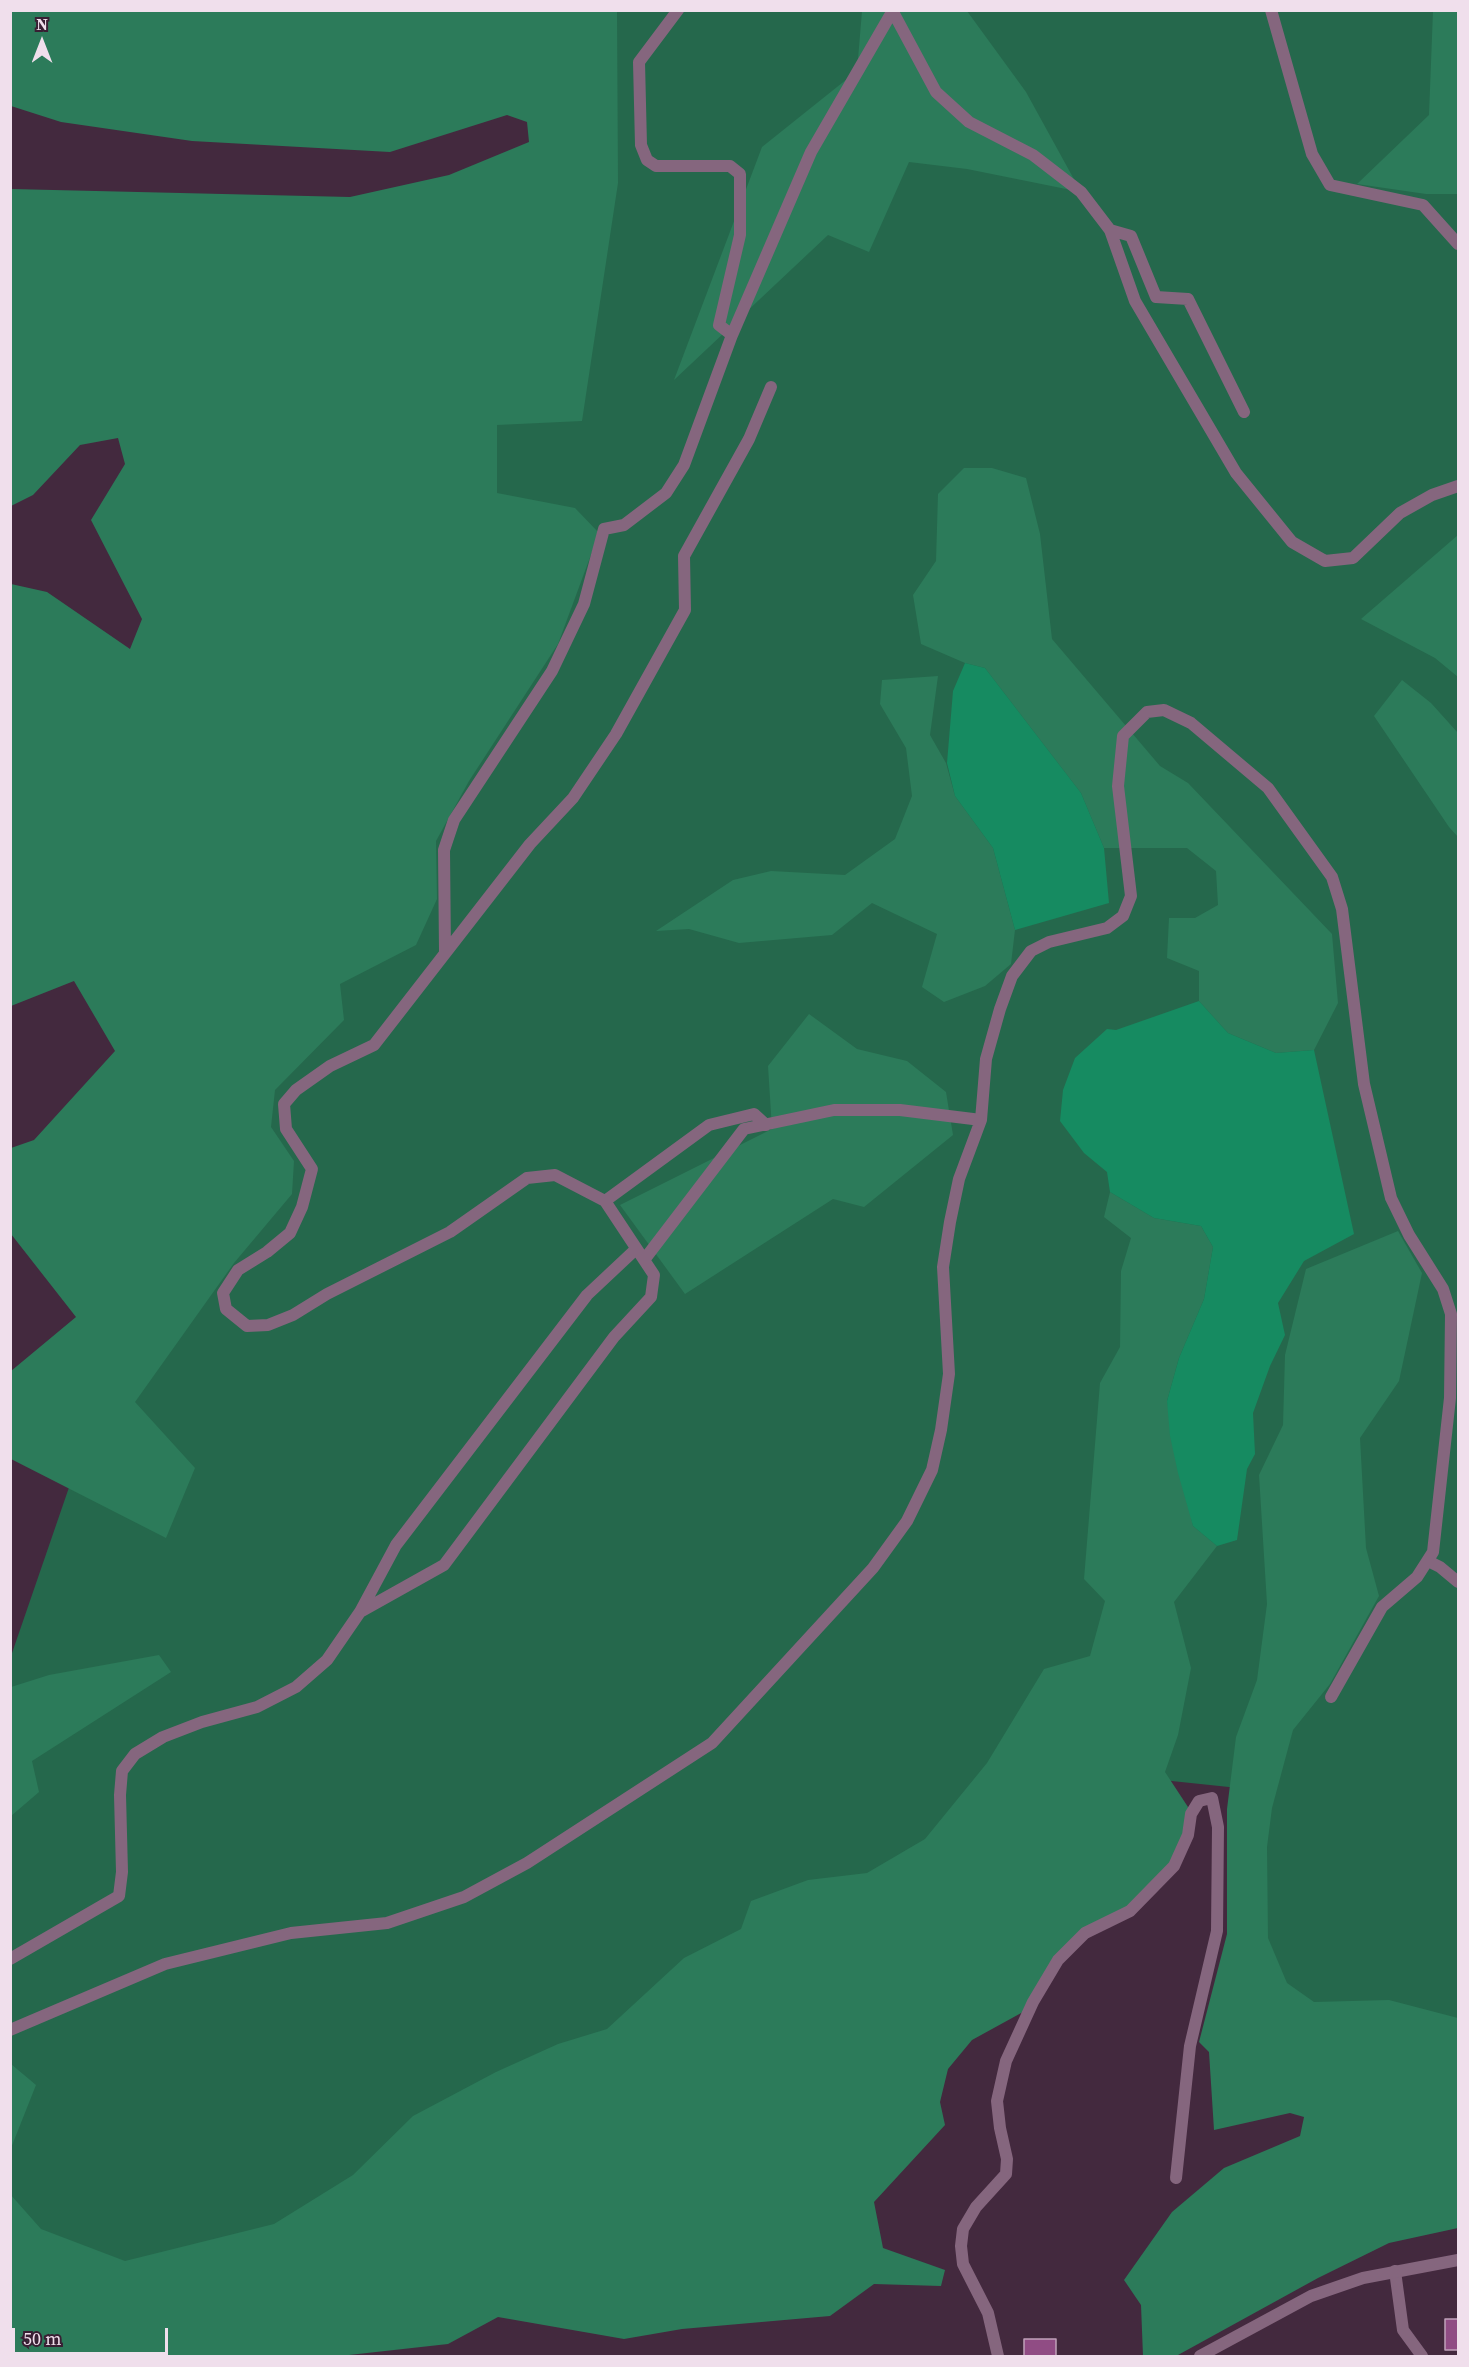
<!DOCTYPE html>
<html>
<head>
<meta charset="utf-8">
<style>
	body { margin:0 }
	#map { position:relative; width:1469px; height:2367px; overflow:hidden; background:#43293e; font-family:"Source Serif 4",serif }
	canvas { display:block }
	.frame { position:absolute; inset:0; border:12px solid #f0dfec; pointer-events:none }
	.north { position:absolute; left:12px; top:12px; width:60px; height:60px; -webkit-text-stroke:4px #381f33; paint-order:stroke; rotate:0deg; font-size:16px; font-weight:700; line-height:24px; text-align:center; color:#f0dfec }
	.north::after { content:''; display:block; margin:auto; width:21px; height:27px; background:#f0dfec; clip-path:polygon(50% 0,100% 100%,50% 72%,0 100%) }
	.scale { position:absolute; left:12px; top:2328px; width:156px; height:27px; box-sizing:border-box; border:3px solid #f0dfec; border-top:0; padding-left:8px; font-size:18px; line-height:21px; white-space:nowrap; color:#f0dfec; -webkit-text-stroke:4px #381f33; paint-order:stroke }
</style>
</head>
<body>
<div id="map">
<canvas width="1469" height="2367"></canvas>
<div class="frame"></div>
<div class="north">N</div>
<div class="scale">50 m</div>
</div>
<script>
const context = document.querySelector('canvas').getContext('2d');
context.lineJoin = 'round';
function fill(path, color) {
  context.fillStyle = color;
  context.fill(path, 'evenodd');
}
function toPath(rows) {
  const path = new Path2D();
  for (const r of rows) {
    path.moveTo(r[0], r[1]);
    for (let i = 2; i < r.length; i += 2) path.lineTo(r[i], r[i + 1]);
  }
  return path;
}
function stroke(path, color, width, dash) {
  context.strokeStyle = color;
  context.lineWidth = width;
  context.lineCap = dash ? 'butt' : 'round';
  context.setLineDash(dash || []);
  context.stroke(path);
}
fill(toPath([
	[543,11,1458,11,1458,2050,1297,2019,1258,1971,1248,1789,1038,1767,274,2262,11,2294,11,1656,333,720,578,167]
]), '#25684c');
fill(toPath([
	[11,11,617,11,618,183,582,421,497,425,497,493,575,508,599,533,558,644,469,781,436,841,437,899,416,945,340,984,344,1020,275,1090,271,1127,294,1161,292,1194,234,1263,135,1402,195,1468,166,1538,11,1459,11,1371,76,1317,11,1234,11,1148,34,1140,115,1051,74,981,11,1006,11,584,47,592,130,649,142,619,91,520,125,464,118,438,80,445,33,495,11,506,11,189,350,197,449,175,529,142,527,122,507,115,390,152,192,141,61,122,11,106],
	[862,11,967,11,1026,92,1081,192,967,169,909,162,869,252,828,235,674,380,762,147,857,71],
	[1433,11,1458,11,1458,194,1426,194,1357,184,1429,115],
	[964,468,992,468,1026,478,1040,534,1052,639,1160,766,1188,783,1332,934,1338,1003,1314,1050,1276,1053,1228,1033,1199,1001,1199,971,1167,958,1169,918,1195,918,1218,905,1216,871,1187,848,1104,848,1081,793,985,668,965,663,921,644,913,595,936,561,938,494],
	[1458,535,1458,677,1435,658,1361,619],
	[938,676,930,735,946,763,955,796,993,848,1015,930,1011,964,985,986,944,1002,922,987,937,934,872,903,832,935,739,943,689,929,656,931,733,880,771,871,845,875,895,839,912,796,906,748,880,704,882,680],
	[1402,680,1431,703,1458,733,1458,837,1449,827,1374,716],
	[809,1014,857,1049,907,1061,946,1092,953,1135,864,1207,833,1199,685,1294,620,1205,772,1129,768,1066],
	[1110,1192,1154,1218,1201,1226,1213,1247,1204,1299,1179,1358,1167,1401,1193,1526,1217,1546,1174,1602,1191,1668,1178,1735,1165,1772,1188,1807,1186,1834,1174,1864,1127,1909,1083,1932,1023,2012,972,2040,948,2069,940,2102,945,2125,874,2202,883,2248,945,2270,941,2286,874,2284,830,2316,682,2329,624,2339,498,2317,448,2344,340,2356,11,2356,10,2194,41,2229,125,2261,274,2224,353,2175,413,2116,496,2072,558,2044,607,2029,684,1958,741,1929,751,1901,808,1880,867,1873,925,1839,987,1763,1044,1669,1090,1656,1105,1601,1084,1579,1100,1383,1120,1347,1121,1271,1131,1238,1104,1217],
	[1398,1231,1422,1273,1399,1381,1360,1438,1366,1548,1379,1596,1330,1684,1293,1730,1272,1808,1267,1847,1268,1938,1287,1983,1314,2002,1389,2000,1458,2018,1458,2228,1389,2243,1318,2278,1178,2355,1143,2356,1141,2305,1124,2280,1172,2212,1224,2168,1300,2136,1304,2117,1290,2113,1214,2130,1209,2052,1199,2042,1227,1934,1227,1809,1236,1737,1257,1680,1267,1604,1259,1475,1283,1425,1285,1355,1306,1269],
	[159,1655,171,1672,32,1761,39,1792,11,1816,11,1687,49,1675],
	[11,2064,36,2085,11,2148]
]), '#2c7b5a');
fill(toPath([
	[965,663,985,668,1081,793,1104,848,1109,903,1015,930,993,848,955,796,947,763,953,691],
	[1199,1001,1228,1033,1276,1053,1314,1050,1354,1234,1304,1261,1278,1303,1285,1335,1270,1366,1253,1413,1255,1454,1247,1469,1237,1540,1217,1546,1193,1526,1178,1473,1170,1436,1167,1401,1179,1358,1204,1299,1213,1247,1201,1226,1154,1218,1110,1192,1107,1172,1084,1153,1060,1121,1063,1090,1075,1058,1107,1029,1116,1030]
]), '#168b61');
const building = toPath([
	[1445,2319,1458,2319,1458,2350,1445,2350,1445,2319],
	[1024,2339,1056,2339,1056,2356,1024,2356,1024,2339]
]);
fill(building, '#904c84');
stroke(building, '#c0a1b9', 1.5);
stroke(toPath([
	[678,10,639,62,641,145,647,160,656,166,730,166,740,174,740,235,719,325,732,335],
	[892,10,936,92,969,122,1033,155,1081,192,1110,230,1135,301,1236,473,1292,542,1325,561,1353,558,1400,513,1432,495,1458,486],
	[1271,10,1312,154,1330,185,1423,205,1458,244],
	[1110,230,1131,236,1156,297,1188,299,1244,412],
	[445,952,444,850,454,820,552,671,584,604,604,529,624,525,666,493,684,465,732,335,811,152,892,12],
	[605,1201,709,1125,754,1114,766,1125],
	[644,1260,744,1129,834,1110,900,1110,981,1120],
	[1428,1561,1440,1567,1458,1582],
	[360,1612,444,1565,614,1337,651,1297,654,1275,605,1201,555,1175,527,1178,450,1232,327,1294,293,1315,268,1325,247,1326,226,1309,223,1293,238,1270,267,1252,290,1233,302,1207,312,1169,286,1129,284,1104,296,1090,330,1066,374,1045,530,844,573,798,616,734,685,610,684,556,749,439,771,387],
	[10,1959,119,1896,122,1872,120,1795,122,1771,135,1754,163,1737,202,1722,257,1707,296,1687,327,1660,360,1612,396,1545,587,1295,636,1249],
	[10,2030,165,1964,291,1933,387,1923,464,1897,527,1863,712,1743,873,1568,907,1521,932,1470,941,1430,949,1374,943,1267,950,1222,959,1179,981,1120,986,1059,1000,1009,1012,976,1031,951,1049,942,1107,928,1123,916,1131,896,1118,786,1123,736,1147,712,1164,710,1191,723,1268,788,1332,877,1342,909,1364,1084,1391,1198,1409,1235,1443,1289,1451,1314,1450,1398,1433,1552,1417,1577,1382,1607,1331,1697]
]), '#85667e', 12);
stroke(toPath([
	[1395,2271,1403,2330,1422,2356],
	[998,2356,988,2313,963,2264,961,2246,963,2229,976,2207,1006,2174,1007,2159,1000,2128,997,2101,1006,2061,1033,2002,1058,1960,1085,1933,1130,1911,1174,1866,1188,1835,1191,1814,1199,1801,1212,1798,1218,1827,1217,1931,1190,2046,1176,2178]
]), '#85667e', 12);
stroke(toPath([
	[1200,2356,1311,2296,1363,2278,1458,2260]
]), '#85667e', 12);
</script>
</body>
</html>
